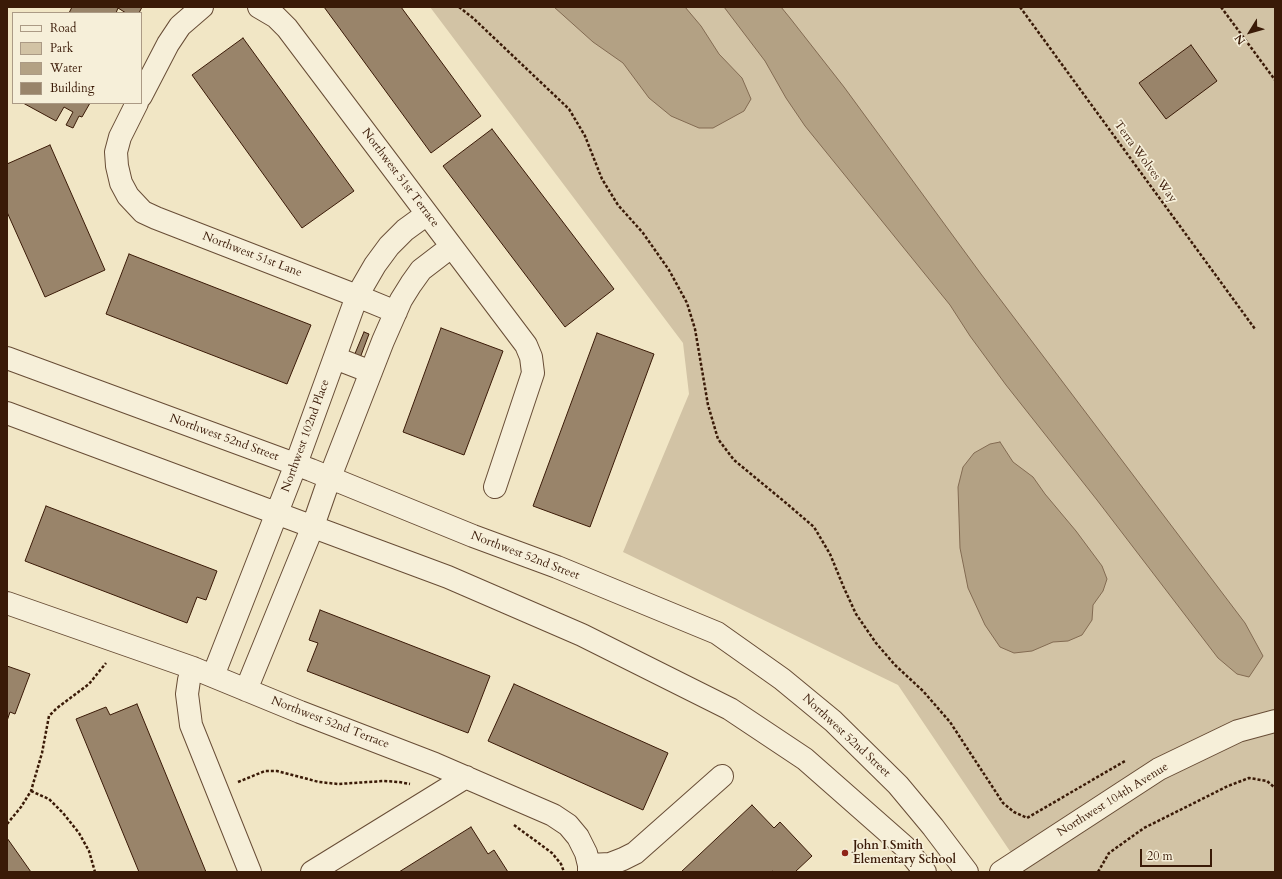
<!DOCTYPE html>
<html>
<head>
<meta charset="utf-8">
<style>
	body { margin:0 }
	#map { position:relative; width:1282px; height:879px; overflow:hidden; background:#f1e6c5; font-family:Cardo,serif }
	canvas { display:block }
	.frame { position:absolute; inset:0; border:8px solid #3a1a07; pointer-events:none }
	.legend { position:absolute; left:12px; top:12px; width:130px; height:92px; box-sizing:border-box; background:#f6efd9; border:1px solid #ab9a85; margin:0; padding:5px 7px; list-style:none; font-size:12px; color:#3a1a07 }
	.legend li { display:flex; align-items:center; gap:8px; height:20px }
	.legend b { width:20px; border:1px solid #ab9a85 }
	.north { position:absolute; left:1230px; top:12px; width:40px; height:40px; -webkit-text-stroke:3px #f6efd9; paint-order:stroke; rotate:233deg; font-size:11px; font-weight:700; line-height:16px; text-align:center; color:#3a1a07 }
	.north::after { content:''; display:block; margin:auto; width:14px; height:18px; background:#3a1a07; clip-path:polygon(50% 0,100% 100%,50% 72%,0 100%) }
	.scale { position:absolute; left:1140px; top:849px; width:72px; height:18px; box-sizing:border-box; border:2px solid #3a1a07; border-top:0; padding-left:5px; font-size:12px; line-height:14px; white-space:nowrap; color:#3a1a07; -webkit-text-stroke:3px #f6efd9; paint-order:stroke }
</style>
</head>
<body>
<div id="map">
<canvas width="1282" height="879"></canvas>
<div class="frame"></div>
<ul class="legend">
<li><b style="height:5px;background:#f6efd9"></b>Road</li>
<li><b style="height:11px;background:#d2c3a5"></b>Park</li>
<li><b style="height:11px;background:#b3a184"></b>Water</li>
<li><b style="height:11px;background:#99846a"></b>Building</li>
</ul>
<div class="north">N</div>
<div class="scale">20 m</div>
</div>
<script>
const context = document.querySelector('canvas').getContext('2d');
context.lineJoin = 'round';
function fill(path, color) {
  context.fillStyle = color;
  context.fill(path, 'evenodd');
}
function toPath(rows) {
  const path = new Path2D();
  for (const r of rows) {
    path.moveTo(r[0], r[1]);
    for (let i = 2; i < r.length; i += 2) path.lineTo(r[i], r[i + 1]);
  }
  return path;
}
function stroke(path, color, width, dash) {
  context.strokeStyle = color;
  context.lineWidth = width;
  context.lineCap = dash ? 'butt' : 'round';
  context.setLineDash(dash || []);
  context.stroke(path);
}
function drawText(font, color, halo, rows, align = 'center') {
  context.font = font + ' Cardo,serif';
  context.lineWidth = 3.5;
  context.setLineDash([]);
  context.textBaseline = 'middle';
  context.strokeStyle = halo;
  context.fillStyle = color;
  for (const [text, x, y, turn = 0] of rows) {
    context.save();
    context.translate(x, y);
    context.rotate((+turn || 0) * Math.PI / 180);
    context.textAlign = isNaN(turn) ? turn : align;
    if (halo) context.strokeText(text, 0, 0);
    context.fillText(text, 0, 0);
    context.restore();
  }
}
fill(toPath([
	[430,7,1275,7,1275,872,1024,872,898,685,623,552,689,394,683,343]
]), '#d2c3a5');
const water = toPath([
	[554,7,685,7,701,26,719,54,742,78,751,99,744,111,713,128,699,128,671,116,649,98,623,63,593,42,554,7],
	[724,7,781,7,790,18,844,87,981,274,1245,623,1263,656,1249,677,1237,674,1218,658,1097,500,1006,385,970,336,950,305,805,126,786,98,765,61,724,7],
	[1000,442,1013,462,1033,477,1045,494,1076,531,1102,566,1107,579,1103,591,1093,605,1092,620,1082,635,1068,641,1053,642,1032,651,1014,653,1000,647,985,625,968,588,960,548,958,487,963,467,974,453,990,444,1000,442]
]);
fill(water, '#b3a184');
stroke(water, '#836b52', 1);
const building = toPath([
	[72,7,142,7,139,13,126,13,118,8,116,13,69,13,72,7],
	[324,7,401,7,481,116,431,153,324,7],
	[243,38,354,191,302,228,192,75,243,38],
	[1191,45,1217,81,1166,119,1139,83,1191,45],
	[23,103,90,103,82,117,79,116,73,128,66,125,73,112,64,107,56,121,23,103],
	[492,129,614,289,565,327,443,166,492,129],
	[50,145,105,270,45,297,7,212,7,164,50,145],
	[129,254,311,325,287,384,106,314,129,254],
	[441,328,503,351,464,455,403,432,441,328],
	[364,332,369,334,360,358,354,356,364,332],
	[597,333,654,354,590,527,533,506,597,333],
	[46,506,217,571,206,600,197,597,187,623,25,561,46,506],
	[320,610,490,676,468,733,307,671,318,643,309,640,320,610],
	[7,666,30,674,15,714,10,712,7,721,7,666],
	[514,684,668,753,643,810,488,741,514,684],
	[137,704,206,872,139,872,76,719,106,707,110,715,137,704],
	[752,805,774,828,780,822,812,856,795,872,774,872,772,871,771,872,681,872,752,805],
	[471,827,488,854,494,850,508,872,399,872,471,827],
	[7,838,31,872,7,872,7,838]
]);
fill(building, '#99846a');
stroke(building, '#3a1a07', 1);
const minor = toPath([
	[259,7,276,17,287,28,526,345,531,357,533,373,495,487],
	[141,96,168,44,180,26,202,7],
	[137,103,120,137,116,152,117,166,121,183,128,196,143,212,156,218,357,296,396,312],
	[7,358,311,470,473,536,557,567,717,633,782,679,833,721,898,785,933,827,967,872],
	[335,358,371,372],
	[7,413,448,577,582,635,730,709,805,759,905,847,925,872],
	[7,603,193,668,300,712,435,764,553,815,568,825,578,837,586,853,589,865],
	[193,668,189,680,187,694,191,725,250,872],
	[213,676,296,464,357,296,375,265,389,246,405,230,427,214],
	[246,690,313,526,330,477,383,341,401,300,411,284,421,270,451,247],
	[312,872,466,777],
	[589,872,589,865,610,864,623,859,635,853,722,776],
	[1001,872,1159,769,1238,731,1275,721]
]);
stroke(minor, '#684d36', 24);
stroke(toPath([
	[459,7,473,18,569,109,585,136,602,179,618,205,643,233,669,270,687,303,695,329,708,405,718,439,734,460,786,503,814,527,830,554,844,588,856,614,876,643,895,665,923,691,950,722,1003,803,1014,812,1027,818,1125,761],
	[1020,7,1255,329],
	[1221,7,1275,80],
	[238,782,265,771,277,771,319,782,338,784,384,781,399,782,410,784],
	[31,791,49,799,63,813,79,833,89,851,95,872],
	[7,824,21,807,31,791,42,753,49,716,57,708,89,684,106,663],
	[514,825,552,853,561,864,564,872],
	[1098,872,1109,853,1144,828,1228,786,1249,778,1267,781,1275,788]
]), '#3a1a07', 2.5, [3, 2]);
stroke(minor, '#f6efd9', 22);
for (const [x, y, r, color] of [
	[845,853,4,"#8f2418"]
]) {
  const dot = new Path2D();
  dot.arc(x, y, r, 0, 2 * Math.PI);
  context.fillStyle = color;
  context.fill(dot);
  stroke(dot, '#f6efd9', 1.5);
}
drawText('12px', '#3a1a07', '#f6efd9', [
	["Terra Wolves Way",1145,162,54],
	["Northwest 51st Terrace",400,178,53],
	["Northwest 51st Lane",252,255,21],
	["Northwest 102nd Place",306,436,-70],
	["Northwest 52nd Street",224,438,20],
	["Northwest 52nd Street",525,556,21],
	["Northwest 52nd Terrace",330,723,21],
	["Northwest 52nd Street",846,736,43],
	["Northwest 104th Avenue",1113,800,-32]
]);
drawText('bold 12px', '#3a1a07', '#f6efd9', [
	["John I Smith",853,846],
	["Elementary School",853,860]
], 'left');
</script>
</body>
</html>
